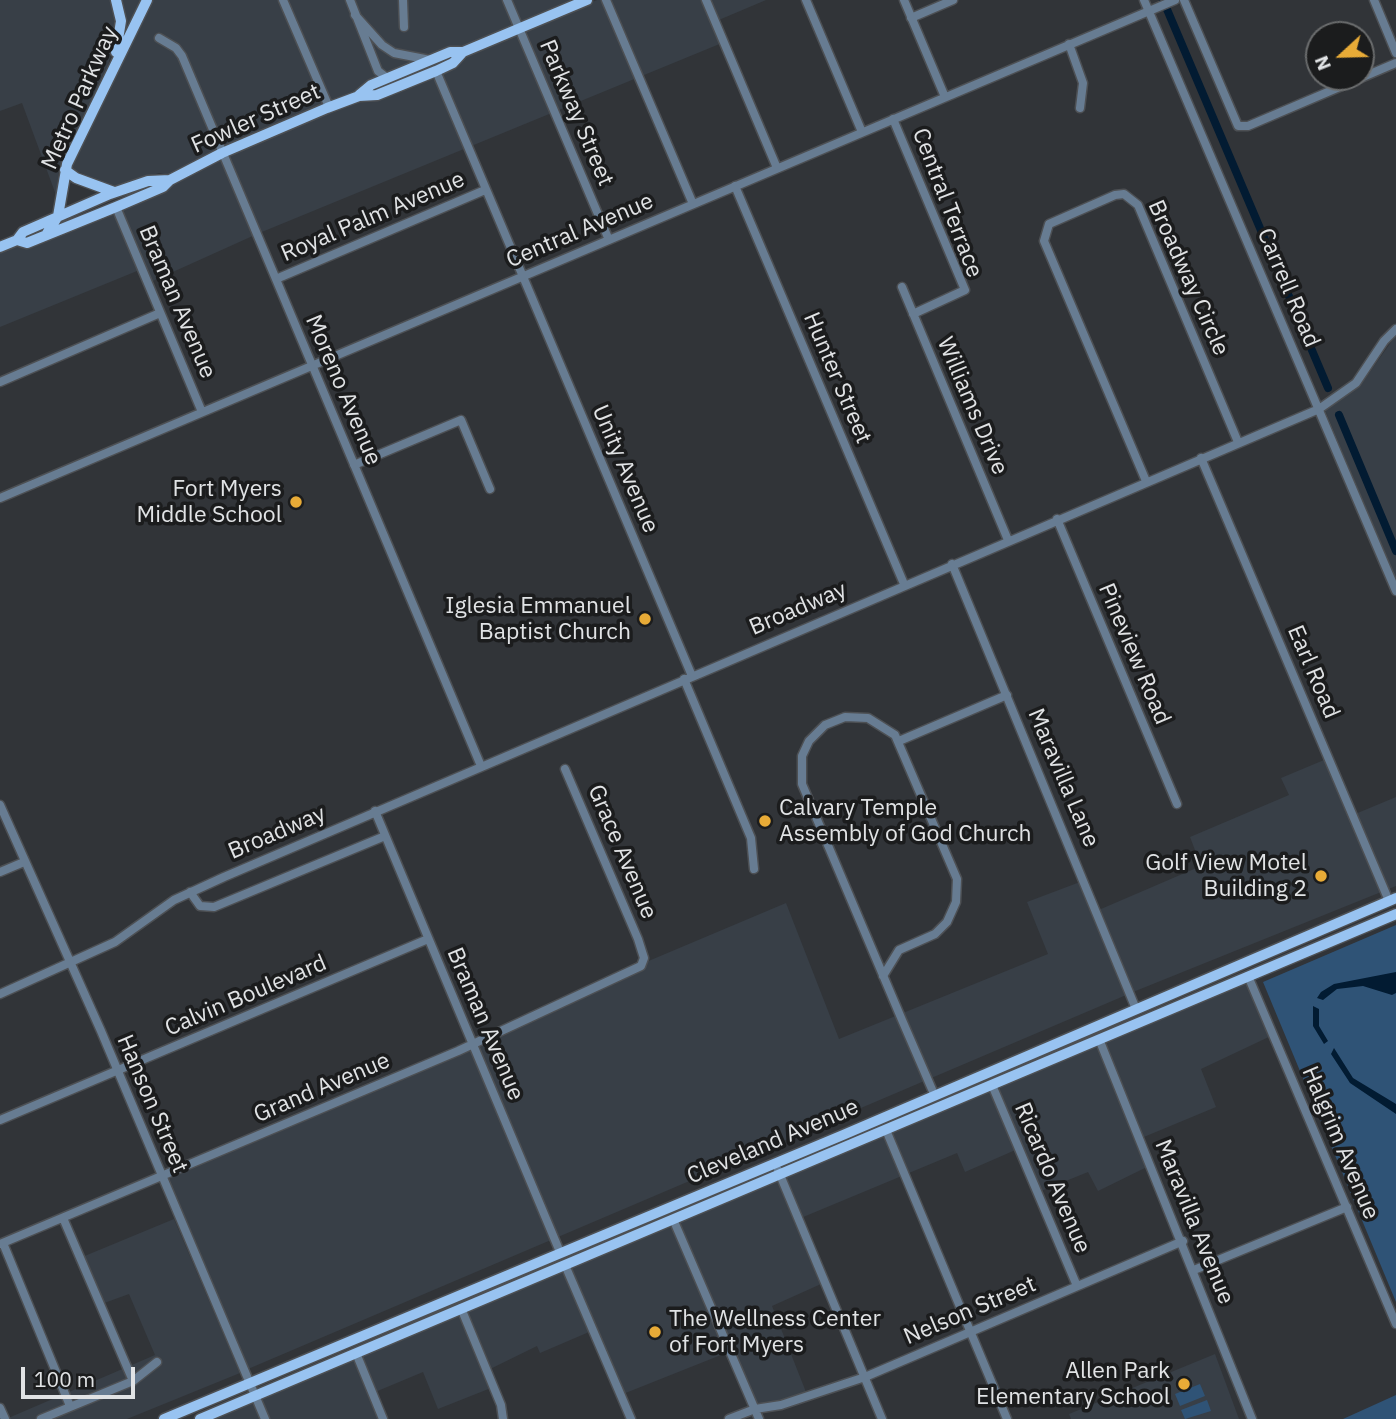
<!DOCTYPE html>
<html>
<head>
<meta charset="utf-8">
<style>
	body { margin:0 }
	#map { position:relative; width:1396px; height:1419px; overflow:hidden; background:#313438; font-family:"IBM Plex Sans",sans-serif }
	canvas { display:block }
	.north { position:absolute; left:1305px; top:21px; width:70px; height:70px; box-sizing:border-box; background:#1b1c1d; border:2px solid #6a6c6d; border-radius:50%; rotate:248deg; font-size:19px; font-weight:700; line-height:28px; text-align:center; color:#e1e3e5 }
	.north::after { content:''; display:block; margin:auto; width:24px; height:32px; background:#e8ab37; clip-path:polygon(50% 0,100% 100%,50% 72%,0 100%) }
	.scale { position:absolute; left:21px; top:1367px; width:114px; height:32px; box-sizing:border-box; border:4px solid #e1e3e5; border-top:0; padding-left:9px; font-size:21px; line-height:24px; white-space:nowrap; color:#e1e3e5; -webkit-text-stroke:5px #1b1c1d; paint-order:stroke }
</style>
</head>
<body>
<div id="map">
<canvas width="1396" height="1419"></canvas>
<div class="north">N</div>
<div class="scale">100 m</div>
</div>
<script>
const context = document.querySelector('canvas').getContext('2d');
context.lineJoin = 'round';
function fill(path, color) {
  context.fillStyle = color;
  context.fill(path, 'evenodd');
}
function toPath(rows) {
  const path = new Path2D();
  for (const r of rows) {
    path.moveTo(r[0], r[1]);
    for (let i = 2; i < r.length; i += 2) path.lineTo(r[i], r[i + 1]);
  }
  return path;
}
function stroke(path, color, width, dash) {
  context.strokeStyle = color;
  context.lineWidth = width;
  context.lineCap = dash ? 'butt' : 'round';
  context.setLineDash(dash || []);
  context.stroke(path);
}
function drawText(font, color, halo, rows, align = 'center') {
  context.font = font + ' "IBM Plex Sans",sans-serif';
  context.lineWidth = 7;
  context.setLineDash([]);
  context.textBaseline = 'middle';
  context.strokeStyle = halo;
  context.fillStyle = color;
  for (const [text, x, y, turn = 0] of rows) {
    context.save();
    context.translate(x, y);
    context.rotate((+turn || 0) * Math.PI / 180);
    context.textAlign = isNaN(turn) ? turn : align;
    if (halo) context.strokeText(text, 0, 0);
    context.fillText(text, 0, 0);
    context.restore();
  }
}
fill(toPath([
	[0,0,111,0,114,5,116,21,108,68,88,116,59,170,56,195,22,103,0,111],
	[121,0,142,0,124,35,124,11],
	[152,0,577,0,469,44,448,48,387,73,354,93,170,175,159,173,115,188,70,168],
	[597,0,766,0,714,22,722,43,257,234,144,285,137,271,0,327,0,251,164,193,173,182,224,156,330,111,360,100,394,93,455,67,470,53],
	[1396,335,1396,580,1325,410,1360,386],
	[1324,760,1348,817,1396,797,1396,886,1138,990,248,1369,163,1170,397,1071,399,1076,578,998,575,992,786,903,839,1039,1048,954,1027,902,1080,882,1094,912,1201,866,1190,837,1289,795,1281,778],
	[1250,981,1273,1035,1201,1069,1216,1107,1139,1139,1149,1166,1098,1191,1088,1172,1041,1191,1020,1148,965,1172,957,1153,796,1220,821,1284,772,1306,806,1392,753,1416,726,1353,618,1396,589,1332,540,1353,537,1346,484,1372,491,1388,438,1409,423,1372,368,1395,378,1419,205,1419],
	[174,1219,240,1373,127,1419,6,1419,155,1355,129,1294,96,1306,75,1260],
	[1215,1354,1239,1419,1071,1419,1069,1414]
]), '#383f47');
fill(toPath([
	[1396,925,1396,1302,1263,982],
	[1200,1384,1205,1396,1180,1406,1175,1394],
	[1396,1395,1396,1419,1343,1419],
	[1207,1400,1211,1411,1185,1419,1181,1410]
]), '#2f5376');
fill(toPath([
	[1396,972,1396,993,1392,995,1363,986,1337,989,1323,1000,1317,998,1321,992,1334,984],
	[1313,1006,1319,1009,1319,1026,1328,1041,1324,1044,1313,1026],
	[1334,1048,1353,1078,1396,1104,1396,1114,1350,1083,1331,1054]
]), '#021b32');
stroke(toPath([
	[1163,0,1328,388],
	[1339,415,1396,551]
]), '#021b32', 8);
const minor = toPath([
	[283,0,329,107],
	[350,0,378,71,387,78],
	[403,0,404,27],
	[507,0,609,240],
	[606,0,693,204],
	[706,0,777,168],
	[806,0,862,132],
	[904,0,945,97],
	[1144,0,1396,591],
	[1184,0,1238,126,1248,126,1396,63],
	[1374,0,1396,53],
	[355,15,382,45,394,53,430,60],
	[911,18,953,0],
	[159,38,176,48,182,56,481,766],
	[1069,44,1083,83,1080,108],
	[436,71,692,676],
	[893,119,965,290,913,314],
	[735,186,904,584],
	[116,207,202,412],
	[276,279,485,190],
	[902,287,1008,540],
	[0,382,160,313],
	[1201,458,1389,901],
	[354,465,461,420,490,489],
	[1146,481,1044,241,1049,224,1115,195,1124,194,1138,205,1238,442],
	[0,498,1175,0],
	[1057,519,1177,804],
	[952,564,1136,1009],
	[684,679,751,838,754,869],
	[899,741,1007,695],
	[0,805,101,1031,265,1419],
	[375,811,560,1252],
	[0,872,24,862],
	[190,892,200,906,214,907,385,836],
	[883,976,899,950,935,934,947,922,956,902,957,879,895,735,868,718,845,717,825,725,809,741,802,756,802,784,902,1020,934,1094],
	[1248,976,1396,1324],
	[0,994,115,942,174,900,224,877,1319,409,1356,383,1384,341,1396,329],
	[1099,1039,1252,1419],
	[992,1085,1077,1286],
	[0,1120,428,939],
	[886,1130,1007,1419],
	[778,1170,882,1419],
	[63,1218,133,1381],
	[673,1219,759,1419],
	[3,1243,70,1406],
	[0,1244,458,1051,641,966,644,958,638,939,565,769],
	[565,1265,631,1419],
	[1194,1270,1347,1207],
	[461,1308,501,1405,503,1419],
	[356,1353,383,1419],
	[0,1408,5,1419],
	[41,1419,133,1381,157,1362],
	[729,1419,755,1409,781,1405,865,1377,1183,1241]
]);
const major = toPath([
	[116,0,121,21,116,52],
	[359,95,371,85,450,52,463,52,587,0],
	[65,170,76,178,114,192],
	[46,235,58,216,67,164,147,0],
	[17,240,27,243,116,207,163,187,170,180,222,153,327,108,359,96,377,95,436,71,453,63,463,52],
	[0,247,17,240,23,232,110,194,148,181,170,180],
	[164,1419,843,1135,1396,898],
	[200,1419,1396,914]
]);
stroke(minor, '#4d5054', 11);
stroke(major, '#4d5054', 13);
stroke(minor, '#677c92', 8);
stroke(major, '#98c3f1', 10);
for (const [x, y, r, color] of [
	[296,502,7,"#e8ab37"],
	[645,619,7,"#e8ab37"],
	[765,821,7,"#e8ab37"],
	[1321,876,7,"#e8ab37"],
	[655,1332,7,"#e8ab37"],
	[1184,1384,7,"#e8ab37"]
]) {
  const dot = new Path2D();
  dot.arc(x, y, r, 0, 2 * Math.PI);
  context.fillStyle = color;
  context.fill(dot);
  stroke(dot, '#1b1c1d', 2.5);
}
drawText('23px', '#e1e3e5', '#1b1c1d', [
	["Metro Parkway",80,98,-66],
	["Parkway Street",576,113,67],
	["Fowler Street",256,119,-24],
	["Central Terrace",947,203,69],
	["Royal Palm Avenue",373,217,-23],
	["Central Avenue",580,231,-23],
	["Broadway Circle",1188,278,66],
	["Carrell Road",1288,288,67],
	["Braman Avenue",177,302,67],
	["Hunter Street",837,378,67],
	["Moreno Avenue",343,390,67],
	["Williams Drive",972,406,67],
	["Unity Avenue",625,469,67],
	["Broadway",798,609,-23],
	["Pineview Road",1134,654,67],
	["Earl Road",1313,672,67],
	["Maravilla Lane",1063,778,67],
	["Broadway",277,833,-23],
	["Grace Avenue",622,852,67],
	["Calvin Boulevard",246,996,-23],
	["Braman Avenue",485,1024,67],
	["Grand Avenue",322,1088,-23],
	["Hanson Street",152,1104,67],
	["Cleveland Avenue",773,1142,-23],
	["Halgrim Avenue",1340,1143,67],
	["Ricardo Avenue",1052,1178,67],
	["Maravilla Avenue",1194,1222,68],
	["Nelson Street",970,1311,-23]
]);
drawText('23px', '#e1e3e5', '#1b1c1d', [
	["Fort Myers",282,489],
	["Middle School",282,515],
	["Iglesia Emmanuel",631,606],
	["Baptist Church",631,632],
	["Calvary Temple",779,808,"left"],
	["Assembly of God Church",779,834,"left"],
	["Golf View Motel",1307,863],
	["Building 2",1307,889],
	["The Wellness Center",669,1319,"left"],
	["of Fort Myers",669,1345,"left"],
	["Allen Park",1170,1371],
	["Elementary School",1170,1397]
], 'right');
</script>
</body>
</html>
